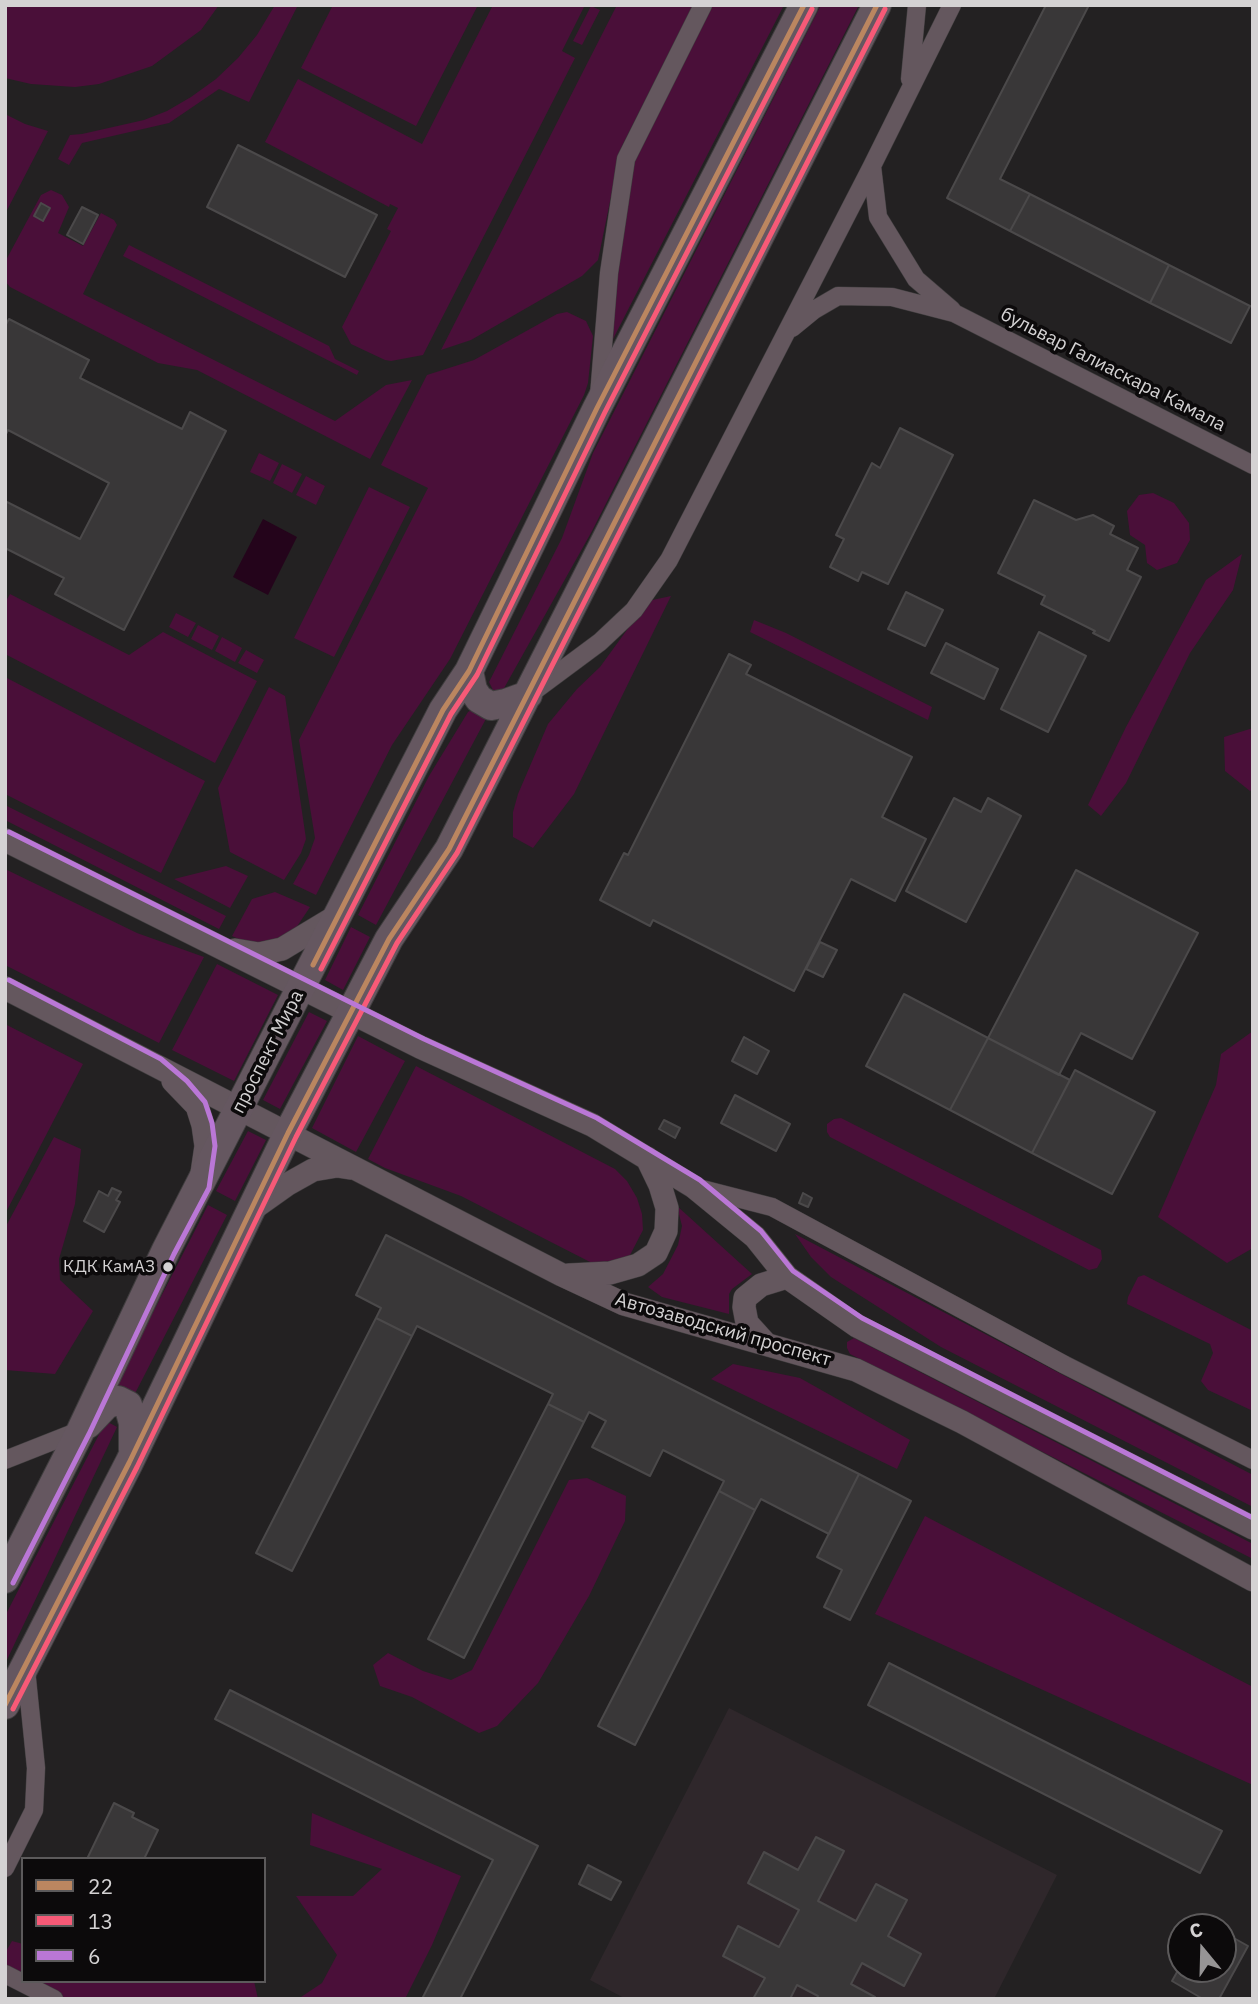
<!DOCTYPE html>
<html>
<head>
<meta charset="utf-8">
<style>
	body { margin:0 }
	#map { position:relative; width:1258px; height:2004px; overflow:hidden; background:#232122; font-family:"IBM Plex Sans",sans-serif }
	canvas { display:block }
	.frame { position:absolute; inset:0; border:7px solid #d4d2d3; pointer-events:none }
	.legend { position:absolute; left:21px; top:1857px; width:245px; height:126px; box-sizing:border-box; background:#0c0a0b; border:2px solid #5c5a5b; margin:0; padding:9px 12px; list-style:none; font-size:21px; color:#d4d2d3 }
	.legend li { display:flex; align-items:center; gap:14px; height:35px }
	.legend b { width:35px; border:2px solid #5c5a5b }
	.north { position:absolute; left:1167px; top:1913px; width:70px; height:70px; box-sizing:border-box; background:#0c0a0b; border:2px solid #5c5a5b; border-radius:50%; rotate:341deg; font-size:19px; font-weight:700; line-height:28px; text-align:center; color:#d4d2d3 }
	.north::after { content:''; display:block; margin:auto; width:24px; height:32px; background:#969495; clip-path:polygon(50% 0,100% 100%,50% 72%,0 100%) }
</style>
</head>
<body>
<div id="map">
<canvas width="1258" height="2004"></canvas>
<div class="frame"></div>
<ul class="legend">
<li><b style="height:9px;background:#bb8660"></b>22</li>
<li><b style="height:9px;background:#f75a77"></b>13</li>
<li><b style="height:9px;background:#ba77d6"></b>6</li>
</ul>
<div class="north">С</div>
</div>
<script>
const context = document.querySelector('canvas').getContext('2d');
context.lineJoin = 'round';
function fill(path, color) {
  context.fillStyle = color;
  context.fill(path, 'evenodd');
}
function toPath(rows) {
  const path = new Path2D();
  for (const r of rows) {
    path.moveTo(r[0], r[1]);
    for (let i = 2; i < r.length; i += 2) path.lineTo(r[i], r[i + 1]);
  }
  return path;
}
function stroke(path, color, width, dash) {
  context.strokeStyle = color;
  context.lineWidth = width;
  context.lineCap = dash ? 'butt' : 'round';
  context.setLineDash(dash || []);
  context.stroke(path);
}
function drawText(font, color, halo, rows, align = 'center') {
  context.font = font + ' "IBM Plex Sans",sans-serif';
  context.lineWidth = 7;
  context.setLineDash([]);
  context.textBaseline = 'middle';
  context.strokeStyle = halo;
  context.fillStyle = color;
  for (const [text, x, y, turn = 0] of rows) {
    context.save();
    context.translate(x, y);
    context.rotate((+turn || 0) * Math.PI / 180);
    context.textAlign = isNaN(turn) ? turn : align;
    if (halo) context.strokeText(text, 0, 0);
    context.fillText(text, 0, 0);
    context.restore();
  }
}
fill(toPath([
	[729,1708,1057,1875,994,1999,626,1999,590,1980]
]), '#2f272b');
fill(toPath([
	[5,5,219,5,201,30,152,66,99,84,75,87,31,84,5,78],
	[275,5,298,5,249,102,219,89,169,123,82,143,69,165,58,159,70,135,82,134,144,120,167,111,191,97,216,79,238,58,257,35],
	[333,5,478,5,416,126,301,68],
	[493,5,585,5,562,51,575,58,423,355,391,361,385,360,351,344,342,327,391,231,387,229,398,208,390,204,389,207,265,142,298,79,422,144],
	[617,5,693,5,621,148,598,260,582,276,471,340,441,350],
	[712,5,784,5,613,339,614,311,623,226,634,161],
	[821,5,859,5,592,531,503,690,493,690,489,682,562,538,593,453],
	[591,6,600,10,582,45,573,41],
	[5,114,25,124,48,131,5,214],
	[51,190,62,195,69,207,58,233,83,246,101,213,114,220,117,225,83,294,335,421,386,385,412,380,370,459,197,370,158,363,10,287,5,281,5,262,41,195],
	[129,245,329,346,335,359,359,371,357,375,123,256],
	[567,312,586,321,593,336,588,383,584,395,450,659,392,745,316,895,293,884,309,855,315,838,299,740,428,488,381,465,427,375,474,360,557,314],
	[259,453,279,463,270,481,250,472],
	[282,464,302,474,292,493,273,483],
	[306,476,325,486,316,505,296,495],
	[369,487,410,507,334,657,294,638],
	[1153,493,1174,503,1189,523,1190,540,1177,563,1157,570,1147,563,1145,545,1130,535,1127,511,1139,495],
	[1242,554,1233,590,1190,653,1126,783,1101,816,1088,805,1126,727,1206,580],
	[10,594,129,655,163,632,257,681,215,763,5,654,5,603],
	[671,596,574,794,533,848,513,837,513,812,518,794,548,724,577,689,600,667,648,601],
	[176,613,196,623,188,637,169,627],
	[754,620,786,633,932,707,928,720,750,632],
	[198,625,219,636,212,650,191,639],
	[222,637,242,648,235,662,215,651],
	[246,650,264,660,257,673,238,663],
	[5,677,205,781,161,873,5,794],
	[269,687,285,696,306,839,301,853,284,880,230,852,218,788],
	[473,709,488,715,376,925,358,915,429,776,468,712],
	[1253,728,1253,788,1250,791,1225,771,1224,737],
	[5,805,226,916,219,929,5,820],
	[226,866,248,876,230,908,174,879],
	[5,869,137,933,204,957,159,1043,5,965],
	[275,892,310,907,290,937,252,945,232,936,252,899],
	[351,927,370,937,343,990,325,980],
	[217,964,278,995,234,1081,172,1050],
	[309,1012,327,1021,280,1109,263,1100],
	[5,1024,83,1064,5,1214],
	[1253,1031,1253,1248,1227,1263,1158,1217,1216,1085,1221,1054],
	[358,1036,405,1061,356,1152,312,1128],
	[416,1066,615,1169,627,1181,637,1198,642,1214,643,1230,630,1255,619,1261,592,1263,461,1196,385,1168,368,1159],
	[841,1118,1101,1250,1102,1259,1097,1268,1089,1270,830,1137,827,1132,827,1124,834,1119],
	[248,1131,266,1140,235,1201,216,1191],
	[54,1137,81,1149,75,1204,59,1259,60,1280,93,1311,55,1374,5,1370,5,1228],
	[208,1205,227,1215,128,1407,109,1398],
	[677,1206,752,1274,732,1289,729,1294,729,1314,662,1297,648,1287,663,1274,678,1245,682,1226],
	[795,1234,1253,1475,1253,1507,941,1347,831,1277,811,1257],
	[1144,1275,1253,1331,1253,1411,1208,1390,1201,1381,1213,1353,1210,1344,1127,1304,1128,1297,1138,1277],
	[854,1338,1253,1544,1253,1559,850,1354,847,1348,847,1342],
	[733,1364,800,1378,910,1440,897,1469,711,1379],
	[106,1421,117,1427,5,1664,5,1616],
	[587,1478,626,1496,625,1521,589,1596,538,1683,497,1726,479,1733,412,1697,380,1686,373,1665,388,1653,423,1671,451,1680,472,1670,569,1480],
	[925,1516,1253,1687,1253,1785,875,1614],
	[312,1813,461,1876,432,1945,405,1999,298,1999,322,1983,337,1955,296,1896,353,1896,382,1869,310,1845],
	[12,1941,23,1944,23,1981,254,1981,258,1999,50,1999,5,1981,5,1953]
]), '#4a0f39');
fill(toPath([
	[263,519,297,537,268,595,233,577]
]), '#24041b');
const building = toPath([
	[1046,5,1089,5,1000,179,1030,194,1010,231,947,198,1046,5],
	[238,145,377,215,345,277,207,207,238,145],
	[1030,194,1169,265,1150,303,1010,231,1030,194],
	[41,203,50,208,43,221,34,216,41,203],
	[82,207,98,215,83,244,67,235,82,207],
	[1169,265,1250,306,1231,343,1150,303,1169,265],
	[9,319,89,360,80,378,182,429,190,412,226,431,124,630,55,594,64,578,5,548,5,501,80,539,109,483,8,430,5,436,5,326,9,319],
	[900,428,953,455,888,584,862,572,858,581,830,567,844,539,836,535,872,463,880,468,900,428],
	[1034,500,1076,520,1093,515,1114,526,1110,534,1138,548,1127,570,1141,577,1109,641,1093,633,1095,631,1041,604,1045,596,998,573,1034,500],
	[906,592,943,610,925,646,888,629,906,592],
	[1039,632,1086,656,1048,732,1001,709,1039,632],
	[946,643,998,669,984,699,931,673,946,643],
	[729,654,751,665,746,674,912,757,882,817,926,839,895,901,851,879,794,991,653,920,650,926,600,900,624,853,628,855,729,654],
	[954,798,981,812,988,798,1021,816,966,922,906,891,954,798],
	[1076,870,1198,933,1132,1059,1081,1033,1059,1075,988,1038,1076,870],
	[820,942,837,950,823,977,806,969,820,942],
	[904,994,988,1038,950,1110,866,1066,904,994],
	[744,1037,769,1051,757,1074,732,1061,744,1037],
	[988,1038,1070,1080,1032,1153,950,1110,988,1038],
	[1075,1070,1155,1112,1112,1194,1032,1153,1075,1070],
	[735,1095,790,1124,776,1151,721,1123,735,1095],
	[664,1120,680,1128,675,1138,659,1129,664,1120],
	[112,1188,121,1192,116,1200,120,1202,104,1232,84,1221,99,1191,108,1196,112,1188],
	[803,1193,812,1198,808,1207,799,1203,803,1193],
	[386,1235,859,1474,829,1534,761,1499,755,1510,719,1491,724,1481,663,1450,650,1476,592,1447,606,1421,589,1412,584,1422,548,1404,553,1394,417,1326,412,1336,376,1318,381,1308,356,1295,386,1235],
	[376,1318,412,1336,292,1571,256,1553,376,1318],
	[548,1404,584,1422,464,1658,428,1639,548,1404],
	[859,1474,911,1501,850,1620,824,1607,842,1570,817,1557,859,1474],
	[719,1491,755,1510,635,1745,598,1726,719,1491],
	[889,1663,1222,1831,1200,1873,868,1705,889,1663],
	[230,1690,538,1846,460,1999,422,1999,493,1860,215,1719,230,1690],
	[114,1803,134,1813,132,1817,158,1830,144,1859,87,1859,114,1803],
	[816,1837,844,1851,818,1901,856,1921,876,1884,907,1900,888,1936,921,1954,904,1986,862,1963,851,1984,875,1997,875,1999,817,1999,818,1996,797,1985,790,1999,753,1999,765,1978,723,1956,738,1926,779,1947,799,1910,748,1883,764,1852,798,1870,816,1837],
	[588,1865,621,1882,611,1900,579,1884,588,1865],
	[1223,1932,1248,1946,1219,1999,1203,1999,1172,1981,1181,1965,1181,1969,1223,1969,1223,1932]
]);
fill(building, '#393738');
stroke(building, '#4b494a', 2);
const minor = toPath([
	[910,79,917,5],
	[872,166,878,217,916,279,952,310],
	[792,328,814,310,838,296,892,297,954,313,1253,465],
	[599,395,609,273,626,159,703,5],
	[534,691,600,642,634,610,669,560,872,166,952,5],
	[698,1188,772,1207,1065,1365,1253,1460],
	[5,1460,81,1430],
	[5,1868,34,1810,36,1768,26,1669],
	[5,1974,54,1999]
]);
const tertiary = toPath([
	[5,840,420,1047,592,1125,694,1187,755,1237,787,1277,857,1326,1253,1528],
	[235,950,259,954,282,949,340,914],
	[5,988,562,1275,624,1304,856,1370,962,1422,1253,1580],
	[173,1081,197,1106,203,1125,206,1146,202,1173],
	[250,1211,288,1184,313,1170,337,1166,350,1168],
	[569,1275,610,1273,638,1265,656,1253,666,1231,667,1208,660,1185,647,1158],
	[766,1344,747,1323,744,1307,745,1298,761,1285,787,1277]
]);
const primary = toPath([
	[469,671,473,690,479,699,491,706,506,703,528,695],
	[88,1424,106,1405,118,1400,128,1405,133,1423,133,1450],
	[5,1579,81,1430,166,1250,443,710,469,671,597,408,804,5],
	[5,1705,129,1463,288,1133,389,939,449,849,877,5]
]);
stroke(minor, '#3f3d3e', 19);
stroke(tertiary, '#3f3d3e', 24);
stroke(primary, '#3f3d3e', 30);
stroke(minor, '#64575e', 18);
stroke(tertiary, '#64575e', 23);
stroke(primary, '#655760', 28);
stroke(toPath([
	[313,965,443,710,469,671,597,408,804,5],
	[5,1705,129,1463,288,1133,389,939,449,849,877,5]
]), '#bb8660', 5);
stroke(toPath([
	[321,969,451,714,477,675,605,412,812,9],
	[13,1709,137,1467,296,1137,397,943,457,853,885,9]
]), '#f75a77', 5);
stroke(toPath([
	[9,832,424,1039,597,1118,700,1180,761,1231,793,1271,862,1318,1253,1518],
	[9,980,161,1059,187,1081,205,1102,212,1123,215,1146,209,1188,174,1254,89,1434,13,1583]
]), '#ba77d6', 5);
for (const [x, y, r, color] of [
	[168,1267,6,"#d4d2d3"]
]) {
  const dot = new Path2D();
  dot.arc(x, y, r, 0, 2 * Math.PI);
  context.fillStyle = color;
  context.fill(dot);
  stroke(dot, '#0c0a0b', 2.5);
}
drawText('17px', '#d4d2d3', '#0c0a0b', [
	["КДК КамАЗ",155,1267]
], 'right');
drawText('19px', '#d4d2d3', '#0c0a0b', [
	["бульвар Галиаскара Камала",1113,370,27],
	["проспект Мира",268,1052,-63],
	["Автозаводский проспект",723,1330,16]
]);
</script>
</body>
</html>
